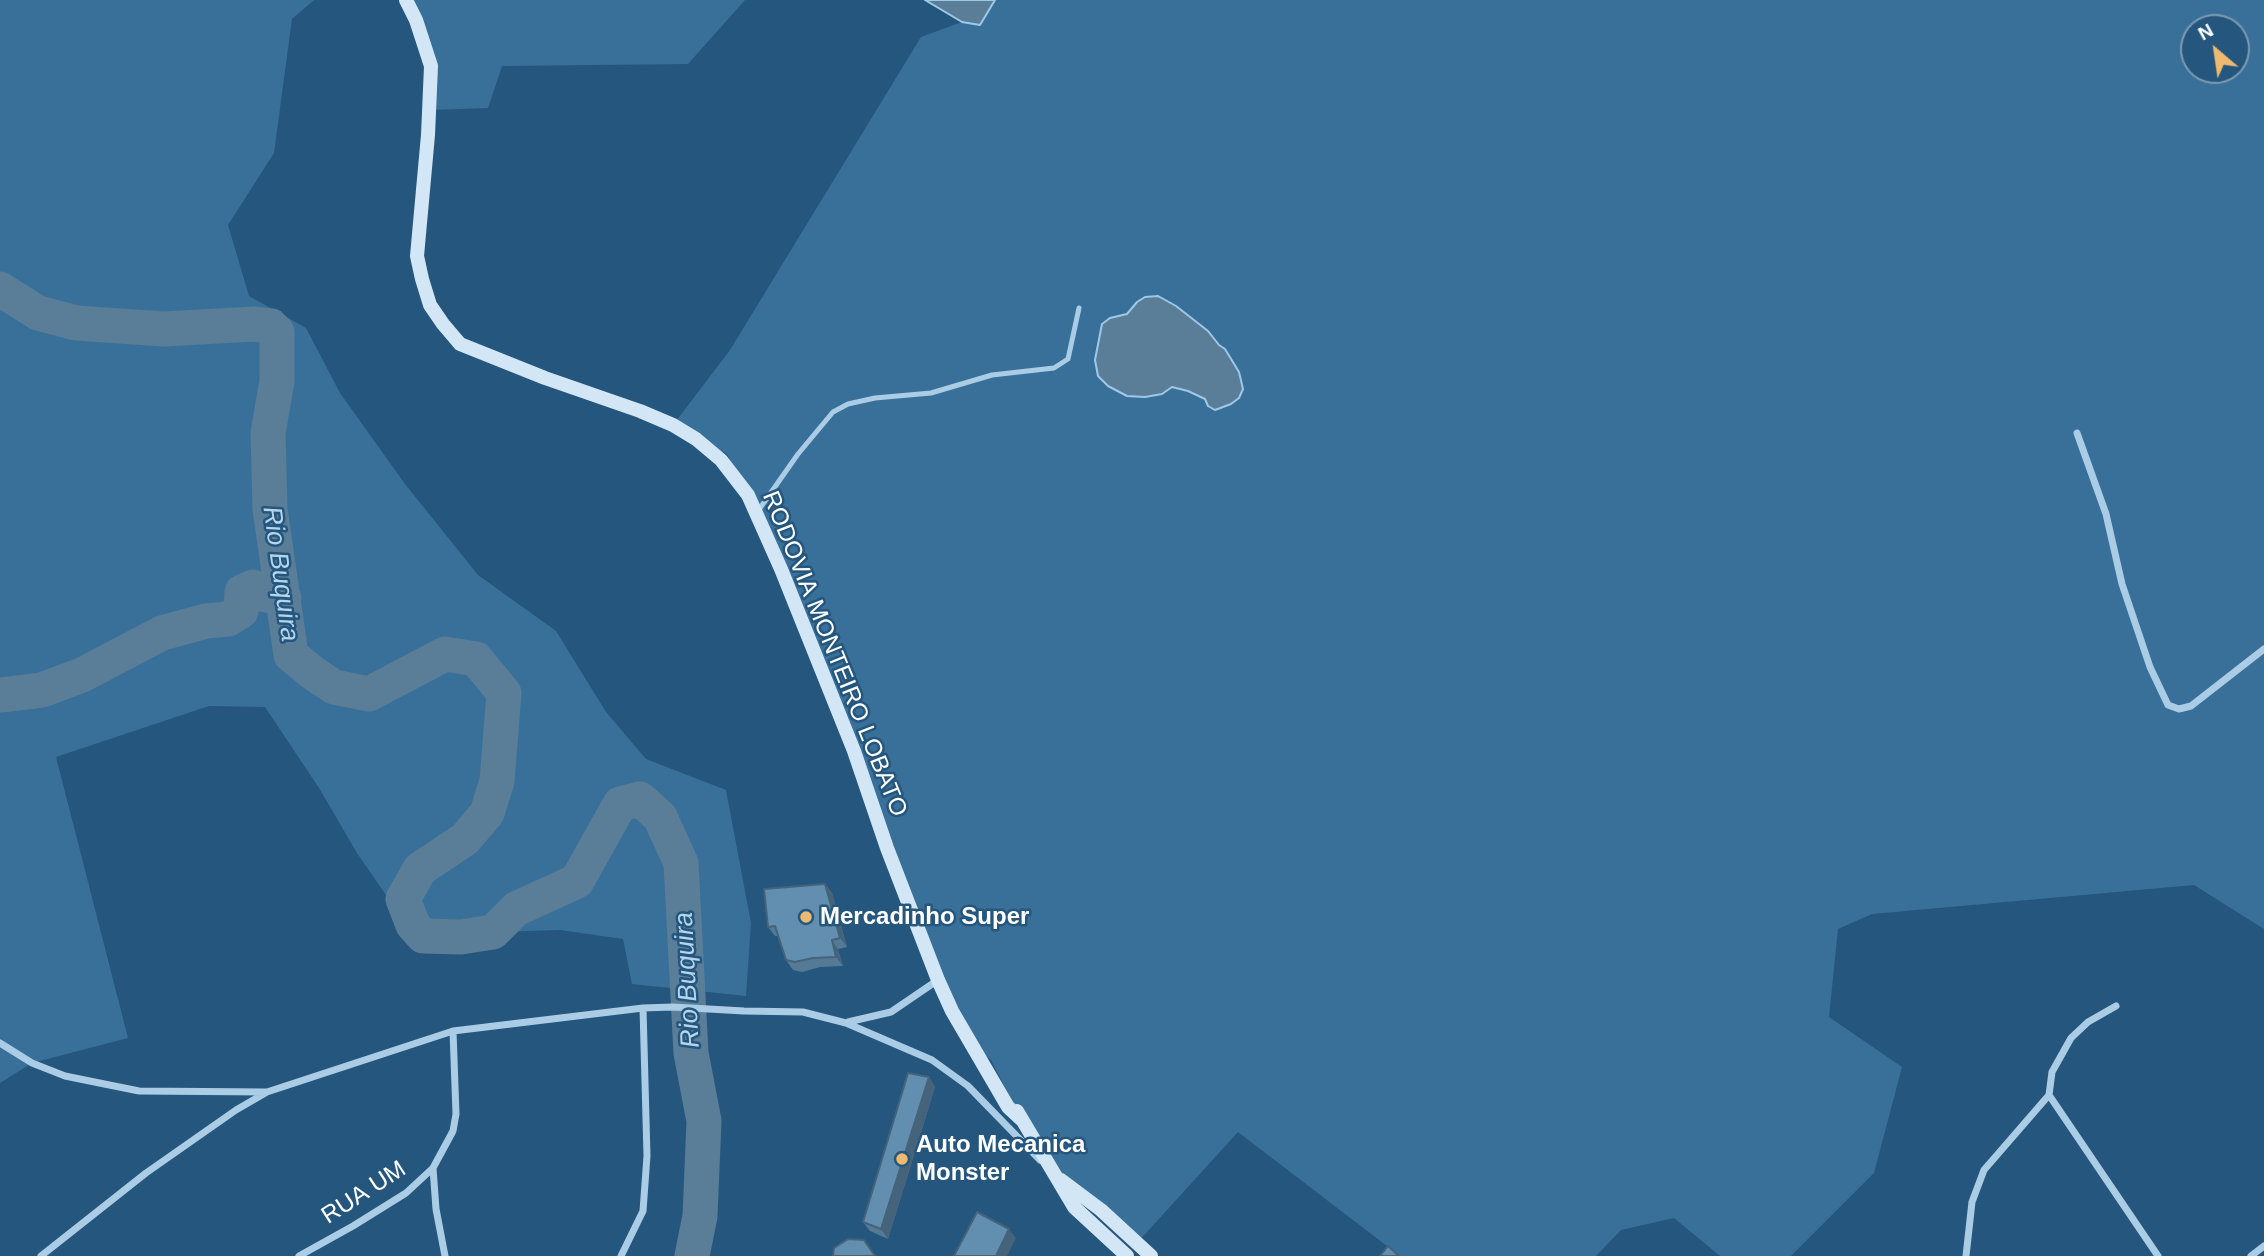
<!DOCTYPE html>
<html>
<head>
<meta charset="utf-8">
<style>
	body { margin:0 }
	#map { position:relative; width:2264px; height:1256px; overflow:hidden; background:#25567d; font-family:Arial,sans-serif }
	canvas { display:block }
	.north { position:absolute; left:2180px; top:14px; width:70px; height:70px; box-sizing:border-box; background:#25567d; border:2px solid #7c9ab1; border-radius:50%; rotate:331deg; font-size:19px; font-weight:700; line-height:28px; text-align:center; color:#fff }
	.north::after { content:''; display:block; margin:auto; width:24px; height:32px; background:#eeba6f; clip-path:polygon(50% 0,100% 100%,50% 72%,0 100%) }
</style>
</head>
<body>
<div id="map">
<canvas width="2264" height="1256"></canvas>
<div class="north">N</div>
</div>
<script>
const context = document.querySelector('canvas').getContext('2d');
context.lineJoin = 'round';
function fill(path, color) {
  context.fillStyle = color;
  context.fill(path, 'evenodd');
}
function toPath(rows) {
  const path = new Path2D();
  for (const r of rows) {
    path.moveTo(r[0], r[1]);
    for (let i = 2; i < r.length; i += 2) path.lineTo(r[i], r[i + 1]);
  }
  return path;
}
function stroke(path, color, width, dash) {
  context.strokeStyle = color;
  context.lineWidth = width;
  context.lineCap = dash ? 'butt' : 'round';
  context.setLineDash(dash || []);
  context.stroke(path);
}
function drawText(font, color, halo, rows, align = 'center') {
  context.font = font + ' Arial,sans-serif';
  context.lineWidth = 5;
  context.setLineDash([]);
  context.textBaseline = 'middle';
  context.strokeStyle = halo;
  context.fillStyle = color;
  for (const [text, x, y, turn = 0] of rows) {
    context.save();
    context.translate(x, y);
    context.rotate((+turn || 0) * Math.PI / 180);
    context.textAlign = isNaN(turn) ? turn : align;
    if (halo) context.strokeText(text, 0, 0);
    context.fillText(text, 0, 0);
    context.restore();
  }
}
fill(toPath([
	[0,0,314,0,292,19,274,153,228,225,249,296,306,328,340,393,405,484,478,575,556,631,606,712,646,759,726,790,751,923,746,996,632,984,623,939,560,930,493,932,461,937,413,925,403,899,386,895,357,853,319,788,265,707,209,706,56,757,128,1038,32,1063,0,1083],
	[406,0,745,0,688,64,502,66,488,108,429,110,431,80],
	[995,0,2264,0,2264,929,2194,885,1872,914,1838,929,1829,1017,1902,1067,1874,1173,1791,1256,1720,1256,1674,1218,1621,1230,1596,1256,1400,1256,1238,1132,1137,1243,1054,1174,1021,1119,991,1060,969,1040,748,495,727,454,673,425,730,350,921,37,962,22,980,25],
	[2194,28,2236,28,2236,70,2194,70]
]), '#39709a');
const water = toPath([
	[925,0,995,0,980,25,962,22,925,0],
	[1158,296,1176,306,1208,331,1219,345,1225,349,1239,372,1243,389,1239,398,1231,404,1215,410,1208,406,1205,399,1188,391,1172,387,1162,394,1145,397,1127,396,1108,386,1098,376,1095,360,1102,324,1110,318,1127,314,1137,302,1145,297,1158,296]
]);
fill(water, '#5a7d98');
stroke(water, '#9ec8e6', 2);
stroke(toPath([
	[0,289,38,313,76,323,164,329,254,324,271,326,277,332,277,381,268,433,270,509,291,655,313,673,334,687,369,694,445,654,476,659,504,693,497,781,487,813,465,839,420,869,403,899,413,925,423,936,461,937,493,932,516,909,577,881,620,804,640,799,660,817,681,863,691,1053,704,1121,700,1216,692,1256],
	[0,695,42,690,82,675,162,633,206,621,228,619,241,611,242,592,253,587,261,594,284,598]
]), '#5a7d98', 35);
stroke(toPath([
	[758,511,798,454,833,412,848,404,875,398,931,393,992,375,1054,368,1068,359,1079,308]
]), '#aacce5', 5);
stroke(toPath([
	[2077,433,2106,514,2122,584,2150,667,2168,705,2179,709,2191,706,2264,649],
	[848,1022,891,1012,938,980],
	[0,1043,32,1063,65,1076,139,1091,266,1092],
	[2049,1095,2158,1256],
	[433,1168,436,1209,445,1256],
	[41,1256,146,1173,236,1110,267,1092,453,1031,643,1008,673,1007,744,1011,803,1012,846,1023,932,1060,968,1086,1040,1160],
	[299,1256,353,1226,406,1193,433,1168,453,1131,456,1114,453,1031],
	[621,1256,643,1211,647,1156,643,1008],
	[1966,1256,1972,1202,1984,1170,2049,1095,2052,1072,2071,1038,2088,1022,2116,1006],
	[2251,1256,2264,1246]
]), '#aacce5', 7);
stroke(toPath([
	[406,0,416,20,431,66,428,135,417,256,422,279,430,305,443,324,460,344,545,378,640,411,673,425,696,439,721,460,748,495,781,569,854,751,887,848,938,980,952,1011,1008,1107,1021,1119],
	[1017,1111,1074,1207,1127,1256],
	[1061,1180,1101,1210,1151,1256]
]), '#d3e6f5', 14);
fill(toPath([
	[825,884,832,893,847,947,838,949,843,966,820,967,802,972,793,970,786,960,778,936,775,936,768,927],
	[929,1077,935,1087,888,1239,870,1231,863,1222]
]), '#547a96');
fill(toPath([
	[825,884,832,893,847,947,840,938],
	[832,940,838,949,843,966,836,957],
	[929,1077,935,1087,888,1239,881,1229],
	[1009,1229,1016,1238,1007,1256,996,1256]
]), '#45637a');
const building = toPath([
	[825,884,840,938,832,940,836,957,813,958,795,962,786,960,775,926,768,927,764,889,825,884],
	[908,1073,929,1077,881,1229,863,1222,908,1073],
	[977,1212,1009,1229,996,1256,954,1256,977,1212],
	[848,1239,864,1240,875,1256,833,1256,834,1248,848,1239],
	[1388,1246,1399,1256,1380,1256,1388,1246]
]);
fill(building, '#628eaf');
stroke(building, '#45637a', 2);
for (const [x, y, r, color] of [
	[806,917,7,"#eeba6f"],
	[902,1159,7,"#eeba6f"]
]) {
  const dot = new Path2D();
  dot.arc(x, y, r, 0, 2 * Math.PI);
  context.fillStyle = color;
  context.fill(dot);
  stroke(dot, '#25567d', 2.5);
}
drawText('24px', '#fff', '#25567d', [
	["RODOVIA MONTEIRO LOBATO",834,654,68],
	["RUA UM",364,1193,-33]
]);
drawText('bold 24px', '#fff', '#25567d', [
	["Mercadinho Super",820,917],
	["Auto Mecanica",916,1145],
	["Monster",916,1173]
], 'left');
drawText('italic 26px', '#b5d5ed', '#25567d', [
	["Rio Buquira",280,574,82],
	["Rio Buquira",688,980,-93]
]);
</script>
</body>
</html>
